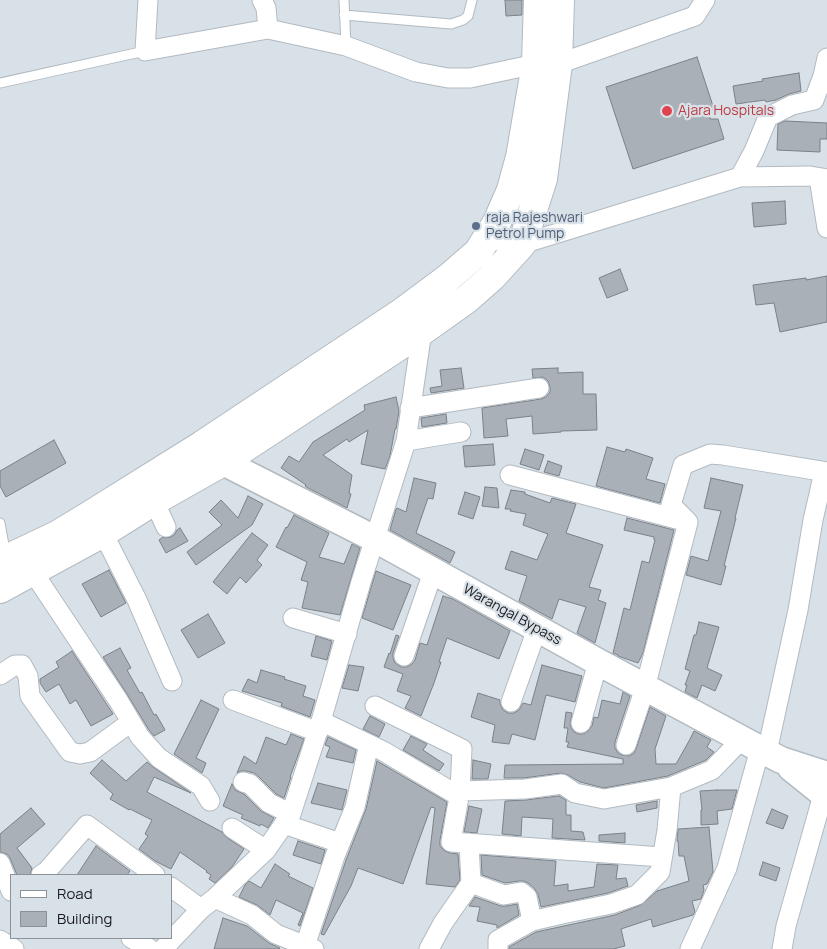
<!DOCTYPE html>
<html>
<head>
<meta charset="utf-8">
<style>
	body { margin:0 }
	#map { position:relative; width:827px; height:949px; overflow:hidden; background:#d9e1e8; font-family:Manrope,sans-serif }
	canvas { display:block }
	.legend { position:absolute; left:10px; top:874px; width:162px; height:65px; box-sizing:border-box; background:#d9e1e8; border:1px solid #8c9297; margin:0; padding:6px 9px; list-style:none; font-size:15px; color:#191b1e }
	.legend li { display:flex; align-items:center; gap:10px; height:25px }
	.legend b { width:25px; border:1px solid #8c9297 }
</style>
</head>
<body>
<div id="map">
<canvas width="827" height="949"></canvas>
<ul class="legend">
<li><b style="height:6px;background:#fff"></b>Road</li>
<li><b style="height:14px;background:#a9b0b7"></b>Building</li>
</ul>
</div>
<script>
const context = document.querySelector('canvas').getContext('2d');
context.lineJoin = 'round';
function fill(path, color) {
  context.fillStyle = color;
  context.fill(path, 'evenodd');
}
function toPath(rows) {
  const path = new Path2D();
  for (const r of rows) {
    path.moveTo(r[0], r[1]);
    for (let i = 2; i < r.length; i += 2) path.lineTo(r[i], r[i + 1]);
  }
  return path;
}
function stroke(path, color, width, dash) {
  context.strokeStyle = color;
  context.lineWidth = width;
  context.lineCap = dash ? 'butt' : 'round';
  context.setLineDash(dash || []);
  context.stroke(path);
}
function drawText(font, color, halo, rows, align = 'center') {
  context.font = font + ' Manrope,sans-serif';
  context.lineWidth = 4.5;
  context.setLineDash([]);
  context.textBaseline = 'middle';
  context.strokeStyle = halo;
  context.fillStyle = color;
  for (const [text, x, y, turn = 0] of rows) {
    context.save();
    context.translate(x, y);
    context.rotate((+turn || 0) * Math.PI / 180);
    context.textAlign = isNaN(turn) ? turn : align;
    if (halo) context.strokeText(text, 0, 0);
    context.fillText(text, 0, 0);
    context.restore();
  }
}
const building = toPath([
	[505,0,522,0,522,15,506,16,505,0],
	[697,57,714,109,709,110,710,119,718,119,724,139,633,169,606,87,697,57],
	[799,73,801,91,789,94,776,100,766,102,765,100,736,104,733,86,763,81,762,79,799,73],
	[785,121,827,123,827,139,820,139,820,152,777,150,778,124,785,121],
	[785,201,786,224,754,227,752,203,785,201],
	[620,269,628,290,607,298,599,278,620,269],
	[827,276,827,322,780,332,774,303,756,305,753,285,806,278,806,280,827,276],
	[461,368,464,388,431,393,430,388,442,386,440,370,461,368],
	[558,368,558,373,583,372,583,394,596,394,597,430,561,431,561,432,533,434,532,416,506,419,508,436,484,438,482,408,541,399,546,397,550,392,550,387,548,381,543,377,533,378,532,369,558,368],
	[396,397,399,411,396,429,395,429,390,456,385,469,361,464,368,430,349,442,347,439,323,455,352,475,349,493,351,494,347,508,308,488,305,486,306,485,281,468,289,456,299,462,313,442,365,410,364,405,396,397],
	[446,414,447,423,422,427,421,418,446,414],
	[54,440,66,463,6,497,0,486,0,471,54,440],
	[493,444,495,465,465,467,463,446,493,444],
	[607,447,625,452,626,449,653,458,646,479,665,484,660,503,596,486,607,447],
	[525,449,544,455,539,470,520,464,525,449],
	[548,461,562,466,559,476,544,472,548,461],
	[414,478,436,483,433,499,428,498,416,533,455,552,450,563,390,530,396,509,397,508,406,512,414,478],
	[711,478,743,485,735,518,736,518,724,566,726,566,721,585,686,575,691,556,708,561,721,511,704,508,711,478],
	[485,487,497,488,499,508,482,506,485,487],
	[511,490,525,492,525,494,550,503,552,498,576,504,566,533,603,545,589,587,601,590,598,600,606,603,595,643,577,633,586,607,559,599,552,619,519,601,527,576,505,569,511,551,537,560,548,534,523,525,526,514,510,511,511,509,505,509,511,490],
	[465,492,480,497,473,519,458,514,465,492],
	[248,496,263,504,252,525,196,565,187,552,222,525,209,512,221,500,238,518,248,496],
	[294,515,329,533,319,557,344,564,352,544,360,548,340,615,302,608,308,582,301,580,307,562,276,547,286,527,287,528,294,515],
	[627,518,674,530,643,653,638,663,618,656,618,655,613,653,624,608,630,610,642,561,649,563,655,540,654,540,654,537,624,530,627,518],
	[180,528,188,541,166,553,159,540,163,537,165,538,171,537,175,534,177,530,180,528],
	[252,533,268,545,257,560,262,565,246,583,240,577,227,594,213,582,252,533],
	[109,570,126,603,101,617,82,584,109,570],
	[376,571,411,585,393,630,362,618,376,571],
	[443,596,453,599,510,631,499,659,447,638,439,662,441,662,434,683,421,716,405,708,411,696,397,691,403,674,384,667,389,653,390,654,396,635,399,636,393,653,393,658,395,663,401,667,407,667,412,664,415,660,420,643,427,645,443,596],
	[208,614,225,643,198,658,181,630,208,614],
	[699,622,719,627,707,668,722,675,715,691,702,685,697,698,685,692,687,685,685,685,690,671,685,669,694,635,696,635,699,622],
	[316,636,332,641,327,660,311,656,316,636],
	[120,648,131,668,127,670,140,693,142,692,154,715,156,714,165,730,154,736,149,730,127,694,103,657,120,648],
	[72,651,113,714,91,726,76,700,70,704,59,684,46,692,40,683,40,679,59,667,56,662,72,651],
	[349,665,364,667,358,691,342,688,349,665],
	[542,665,582,676,575,702,546,695,535,740,512,734,509,744,492,742,495,725,471,717,478,693,500,700,500,704,503,710,508,713,514,713,519,710,523,703,531,705,542,665],
	[261,670,285,677,284,679,306,686,303,696,315,700,310,717,281,706,282,703,242,691,248,679,257,683,261,670],
	[623,692,630,696,615,742,615,748,618,753,622,755,629,756,634,753,636,749,650,707,666,716,655,749,656,764,676,764,689,741,694,731,711,740,707,747,714,752,706,760,668,776,604,788,580,782,568,775,561,773,524,778,504,778,505,765,623,764,623,759,567,747,569,742,566,742,568,728,564,728,566,712,572,713,570,725,573,731,578,734,583,734,588,731,592,726,594,717,598,718,602,700,620,704,623,692],
	[201,700,219,709,196,758,206,763,202,773,174,754,201,700],
	[370,716,385,724,379,737,363,729,370,716],
	[291,734,304,739,290,777,291,777,284,798,276,794,258,776,254,773,246,771,241,771,237,773,244,756,256,764,266,737,286,745,291,734],
	[411,736,427,744,423,750,444,764,439,771,403,750,411,736],
	[328,737,356,750,353,763,326,757,330,747,325,745,328,737],
	[102,760,126,781,147,762,153,767,191,793,154,777,147,792,222,832,226,837,244,849,232,867,215,883,209,879,211,875,206,872,207,871,180,852,171,869,155,861,139,849,148,836,145,834,152,820,130,809,129,810,110,799,113,794,90,773,102,760],
	[473,760,491,764,488,779,472,779,473,760],
	[377,761,447,802,440,840,440,846,445,851,450,853,458,854,460,880,455,887,426,884,435,808,431,807,403,884,358,868,351,886,324,935,321,934,346,860,366,809,377,761],
	[318,783,347,790,342,810,311,803,318,783],
	[232,784,235,790,244,794,261,811,274,818,268,828,261,824,260,826,241,818,243,815,223,806,232,784],
	[717,790,737,790,732,809,717,811,718,824,701,825,701,810,702,810,700,791,717,790],
	[559,796,566,800,566,815,571,815,571,831,583,832,585,840,552,838,553,819,522,817,521,836,502,834,505,801,526,800,559,796],
	[657,801,657,808,637,812,636,805,657,801],
	[469,806,482,809,477,833,464,832,469,806],
	[31,808,45,824,17,848,32,868,30,875,17,875,10,858,7,854,0,852,0,834,31,808],
	[772,809,788,816,783,829,766,823,772,809],
	[709,827,713,872,707,884,703,885,704,890,701,899,692,901,695,912,693,915,653,927,651,919,621,929,625,946,613,949,509,949,509,947,536,932,615,915,641,905,657,891,689,881,684,856,679,856,678,841,677,841,678,829,709,827],
	[625,833,625,843,599,841,599,835,625,833],
	[298,841,325,850,321,864,293,855,298,841],
	[96,846,130,871,127,875,77,875,96,846],
	[481,855,556,861,554,886,568,884,568,891,594,887,597,864,618,865,616,879,626,878,628,886,608,893,541,907,538,894,534,888,528,883,523,881,519,881,505,883,482,875,481,855],
	[763,862,780,868,776,881,759,875,763,862],
	[275,864,290,874,288,876,313,888,300,926,298,925,303,913,276,900,270,915,257,905,239,897,245,885,249,881,261,888,275,864],
	[475,897,501,906,506,906,517,904,519,915,497,928,497,925,477,921,480,907,469,906,475,897],
	[223,918,247,926,269,943,280,948,279,949,214,949,223,918]
]);
fill(building, '#a9b0b7');
stroke(building, '#7a8187', 1);
const lane = toPath([
	[344,0,346,46],
	[344,15,451,24,463,20,468,16,472,0],
	[0,83,145,51],
	[0,523,6,556]
]);
const street = toPath([
	[148,0,145,51,268,29,346,46,416,72,448,78,470,78,536,64,558,64,695,16,705,0],
	[262,0,266,8,268,29],
	[740,177,754,151,768,117,792,105,814,100,823,76,827,58],
	[819,178,827,228],
	[486,239,522,244,740,177,810,176,827,179],
	[410,408,539,388],
	[406,441,461,432],
	[510,475,688,522],
	[154,501,166,527],
	[103,533,137,600,172,681],
	[33,572,118,700,140,737,159,758,201,786,210,801],
	[293,618,347,634],
	[404,656,433,572],
	[0,675,15,665,22,665,28,676,30,696,70,752,80,754,90,752,131,722],
	[233,700,318,732],
	[511,702,537,629],
	[375,706,462,749,460,791,451,842,662,857],
	[321,721,383,751,452,792,460,791,525,789,562,784,575,793,604,799,671,787,712,770,742,739],
	[581,723,598,662],
	[626,745,645,688,688,522,671,505,683,465,710,454,723,455,827,472],
	[767,752,798,610,813,520,824,472],
	[243,782,250,784,269,803,291,814],
	[284,824,340,843],
	[232,828,266,850],
	[469,843,471,883,504,895,521,892,527,897,532,921],
	[0,863,11,891],
	[41,875,47,871,87,825,155,875],
	[171,887,201,909],
	[215,898,252,915,276,934,314,949],
	[131,938,150,949],
	[0,940,14,949],
	[305,946,335,856,355,807,369,744],
	[163,949,201,909,215,898,266,850,291,814,321,721,361,582,406,441,422,331],
	[429,949,443,923,471,883],
	[498,949,498,940,532,921,562,914,611,904,637,895,660,872,667,830,671,787],
	[690,949,727,868,760,749],
	[782,949,786,926,823,795]
]);
const secondary = toPath([
	[207,449,223,462,375,539,598,662,760,749,781,760,827,775],
	[791,768,827,797]
]);
const primary = toPath([
	[0,562,57,535,90,515,202,445,401,313,448,278,478,252,497,222,511,190,520,157,536,64,538,0],
	[0,589,103,533,154,501,223,462,422,331,467,299,492,277,522,244,543,179,558,64,560,0]
]);
stroke(lane, '#b2bac1', 11);
stroke(street, '#b2bac1', 21);
stroke(secondary, '#b2bac1', 29);
stroke(primary, '#b2bac1', 30);
stroke(lane, '#fff', 9);
stroke(street, '#fff', 19);
stroke(secondary, '#fff', 26);
stroke(primary, '#fff', 28);
for (const [x, y, r, color] of [
	[667,111,6,"#e0444e"],
	[476,226,5,"#5c6f8a"]
]) {
  const dot = new Path2D();
  dot.arc(x, y, r, 0, 2 * Math.PI);
  context.fillStyle = color;
  context.fill(dot);
  stroke(dot, '#d9e1e8', 2);
}
drawText('14px', '#be3a42', '#d9e1e8', [
	["Ajara Hospitals",678,111]
], 'left');
drawText('14px', '#4e5e75', '#d9e1e8', [
	["raja Rajeshwari",486,218],
	["Petrol Pump",486,234]
], 'left');
drawText('14px', '#191b1e', '#d9e1e8', [
	["Warangal Bypass",512,615,29]
]);
</script>
</body>
</html>
